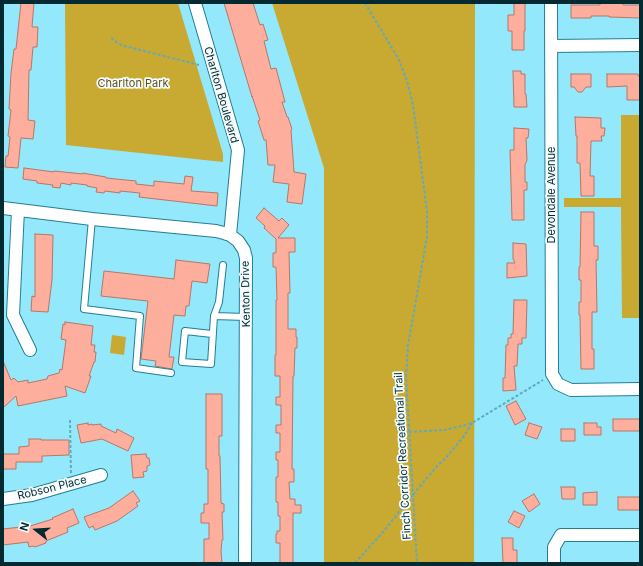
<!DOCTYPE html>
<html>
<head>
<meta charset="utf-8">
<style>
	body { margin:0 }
	#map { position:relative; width:643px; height:566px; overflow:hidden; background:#93e8fc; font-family:Inter,sans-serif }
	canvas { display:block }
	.frame { position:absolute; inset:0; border:4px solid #032931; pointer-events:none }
	.north { position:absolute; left:16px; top:510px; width:40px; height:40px; -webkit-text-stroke:3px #f4fcfe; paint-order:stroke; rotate:287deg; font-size:11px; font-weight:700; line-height:16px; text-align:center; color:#032931 }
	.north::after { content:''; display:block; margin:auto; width:14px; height:18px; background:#032931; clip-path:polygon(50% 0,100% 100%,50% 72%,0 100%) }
</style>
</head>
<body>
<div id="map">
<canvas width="643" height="566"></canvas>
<div class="frame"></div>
<div class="north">N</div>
</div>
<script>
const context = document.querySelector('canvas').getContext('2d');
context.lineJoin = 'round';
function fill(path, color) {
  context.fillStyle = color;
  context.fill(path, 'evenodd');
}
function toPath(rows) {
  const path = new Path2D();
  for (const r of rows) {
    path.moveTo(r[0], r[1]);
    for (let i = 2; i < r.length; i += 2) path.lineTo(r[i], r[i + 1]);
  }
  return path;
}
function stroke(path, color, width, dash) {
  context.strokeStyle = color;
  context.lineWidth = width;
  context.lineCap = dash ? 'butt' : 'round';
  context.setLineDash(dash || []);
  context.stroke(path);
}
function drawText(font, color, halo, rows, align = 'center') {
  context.font = font + ' Inter,sans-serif';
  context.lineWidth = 3.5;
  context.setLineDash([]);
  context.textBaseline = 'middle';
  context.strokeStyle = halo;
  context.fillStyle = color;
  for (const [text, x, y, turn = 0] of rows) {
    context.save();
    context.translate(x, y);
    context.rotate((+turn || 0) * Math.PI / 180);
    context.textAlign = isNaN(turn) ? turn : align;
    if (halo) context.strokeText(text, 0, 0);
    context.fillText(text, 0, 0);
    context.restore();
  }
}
fill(toPath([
	[65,3,178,3,223,154,223,162,66,145],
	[272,3,475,3,474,563,324,563,324,168],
	[621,115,640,115,640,318,622,318,621,207,564,207,564,198,621,198],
	[112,335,126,337,124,355,110,353]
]), '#c8a931');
const building = toPath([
	[21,3,34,3,32,27,38,27,37,47,33,47,31,70,29,70,28,120,35,121,33,139,21,138,18,168,5,167,6,156,8,156,10,137,8,136,11,110,9,109,11,73,14,49,16,49,21,3],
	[224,3,253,3,260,25,263,24,268,40,264,41,271,69,276,68,285,102,282,102,287,117,288,117,292,129,291,130,294,172,306,174,302,204,287,202,289,184,273,182,275,165,268,165,266,140,264,140,258,121,260,120,252,96,252,97,224,3],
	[514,3,525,3,525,31,524,31,524,50,512,50,512,31,508,31,508,15,514,15,514,3],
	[600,3,623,3,623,5,640,5,640,18,609,17,609,16,591,16,591,18,571,18,571,5,600,5,600,3],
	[513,71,521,71,521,74,525,74,525,94,526,94,527,107,514,107,513,71],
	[571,74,591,74,591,87,586,87,582,92,578,92,574,87,571,87,571,74],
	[607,74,638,74,638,76,640,76,640,100,627,100,627,86,607,87,607,74],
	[575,117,601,118,601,128,605,128,604,136,601,136,602,141,591,141,590,176,594,176,594,196,581,196,580,163,577,163,577,136,576,136,575,117],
	[514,128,529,129,528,138,526,138,527,160,526,163,525,164,525,182,527,182,527,190,524,190,524,220,512,220,510,150,514,150,514,128],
	[24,168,54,172,54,171,83,174,83,173,88,174,106,177,106,178,136,181,136,184,154,186,154,181,184,184,185,176,193,177,191,191,218,193,217,206,139,197,140,193,120,191,120,193,105,191,104,193,96,192,97,188,87,186,87,185,71,183,71,185,61,183,60,188,52,187,53,185,37,183,37,181,23,179,24,168],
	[264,208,279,221,282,218,289,225,278,238,295,238,295,252,289,252,290,293,288,293,288,329,296,329,296,337,297,337,297,348,295,348,294,376,293,376,292,469,294,469,294,482,289,482,290,499,295,499,295,505,301,505,301,513,293,513,293,563,280,563,280,543,276,543,276,534,277,534,277,531,280,531,280,516,278,516,278,502,276,502,276,477,278,477,278,460,276,460,276,452,280,452,280,433,276,433,276,425,281,425,281,405,276,405,276,397,280,397,280,376,275,376,275,355,276,355,276,300,277,300,276,267,273,267,273,253,276,253,276,239,264,228,265,226,256,218,264,208],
	[581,212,594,212,594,246,598,246,598,260,596,260,597,312,592,312,592,349,594,349,594,369,581,369,580,315,579,315,579,302,581,302,581,280,579,280,579,267,580,267,581,212],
	[35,234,53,235,52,280,48,312,31,311,32,296,35,297,35,234],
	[513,243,526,244,527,276,507,278,507,263,515,263,513,259,513,243],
	[176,260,210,264,207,283,192,281,189,306,186,306,185,316,174,315,169,357,174,357,172,369,155,366,156,361,141,359,148,301,101,296,104,271,174,279,176,260],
	[514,300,527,300,526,338,522,338,522,344,518,344,517,366,514,366,516,390,503,391,503,378,505,378,506,345,508,345,508,338,511,338,511,334,513,334,514,300],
	[65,322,93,326,91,345,95,345,94,352,96,352,95,362,94,362,89,376,91,376,85,393,65,386,67,396,18,406,16,396,3,408,3,361,11,380,14,378,18,382,28,380,28,383,47,379,48,376,59,373,60,369,62,370,66,340,61,339,63,324,65,325,65,322],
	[206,394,222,394,222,436,219,436,219,456,220,456,221,503,224,504,224,512,222,512,223,540,222,540,221,551,222,563,204,563,204,539,209,539,209,523,201,523,201,513,204,513,204,504,208,504,208,469,206,469,206,394],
	[516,401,526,419,515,425,506,406,516,401],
	[613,419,640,419,640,431,613,431,613,419],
	[88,423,88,425,92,424,92,425,101,424,101,426,116,433,117,429,134,438,128,451,102,439,81,443,77,425,88,423],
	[529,423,542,427,537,439,525,435,529,423],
	[584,423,597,423,597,427,601,427,601,435,584,435,584,423],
	[561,429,575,429,575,441,561,441,561,429],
	[29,439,41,439,41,440,69,440,69,455,42,456,42,462,16,462,16,469,3,469,3,454,19,454,19,447,29,446,29,439],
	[146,454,147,458,149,458,150,465,147,466,147,471,143,472,144,477,133,478,131,455,146,454],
	[561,487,575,487,575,499,562,499,561,487],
	[133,491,140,501,136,503,138,506,117,521,95,530,93,526,89,528,84,517,109,508,133,491],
	[597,492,597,505,583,505,583,493,597,492],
	[534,494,540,504,529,512,522,501,534,494],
	[618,497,640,497,640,510,618,510,618,497],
	[73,509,79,523,67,528,68,532,46,541,46,543,35,547,33,546,29,547,28,542,3,545,3,529,30,526,53,519,52,518,73,509],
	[514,511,525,516,519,528,508,522,514,511],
	[502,538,513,538,513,550,517,550,517,563,503,563,502,538]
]);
fill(building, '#fdae9c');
stroke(building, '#b77666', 1);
const service = toPath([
	[92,219,84,309,140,316,136,368,171,373],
	[214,316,219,302,223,265],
	[212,334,185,331,182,362,211,364,214,316,246,317]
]);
const minor = toPath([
	[195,3,238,150,230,235],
	[551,3,552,374,558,384,571,390,640,389],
	[552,46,640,45],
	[3,208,92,219,216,231,224,233,230,235,238,241,244,250,246,258,245,563],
	[18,210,13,315,30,350],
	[3,499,32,495,101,475],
	[554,563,554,547,561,535,640,535]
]);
stroke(service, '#227f90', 8);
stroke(minor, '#227f90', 14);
stroke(toPath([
	[365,3,398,58,407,81,413,105,427,211,427,236,418,289,408,345,406,378,417,563],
	[111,38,121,45,199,65],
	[70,420,71,473],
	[409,432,444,430,462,426,472,423,543,380],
	[355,563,383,532,396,516,400,510,438,465,445,459,464,436,472,423]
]), '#64a9b9', 2, [3, 2]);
stroke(service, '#fff', 6);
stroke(minor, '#fff', 12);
drawText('11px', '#605118', '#f4fcfe', [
	["Charlton Park",133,84]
]);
drawText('11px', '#032931', '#f4fcfe', [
	["Charlton Boulevard",221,95,74],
	["Devondale Avenue",552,195,-90],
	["Kenton Drive",246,294,-91],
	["Finch Corridor Recreational Trail",403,456,-93],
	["Robson Place",52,488,-14]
]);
</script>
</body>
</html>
